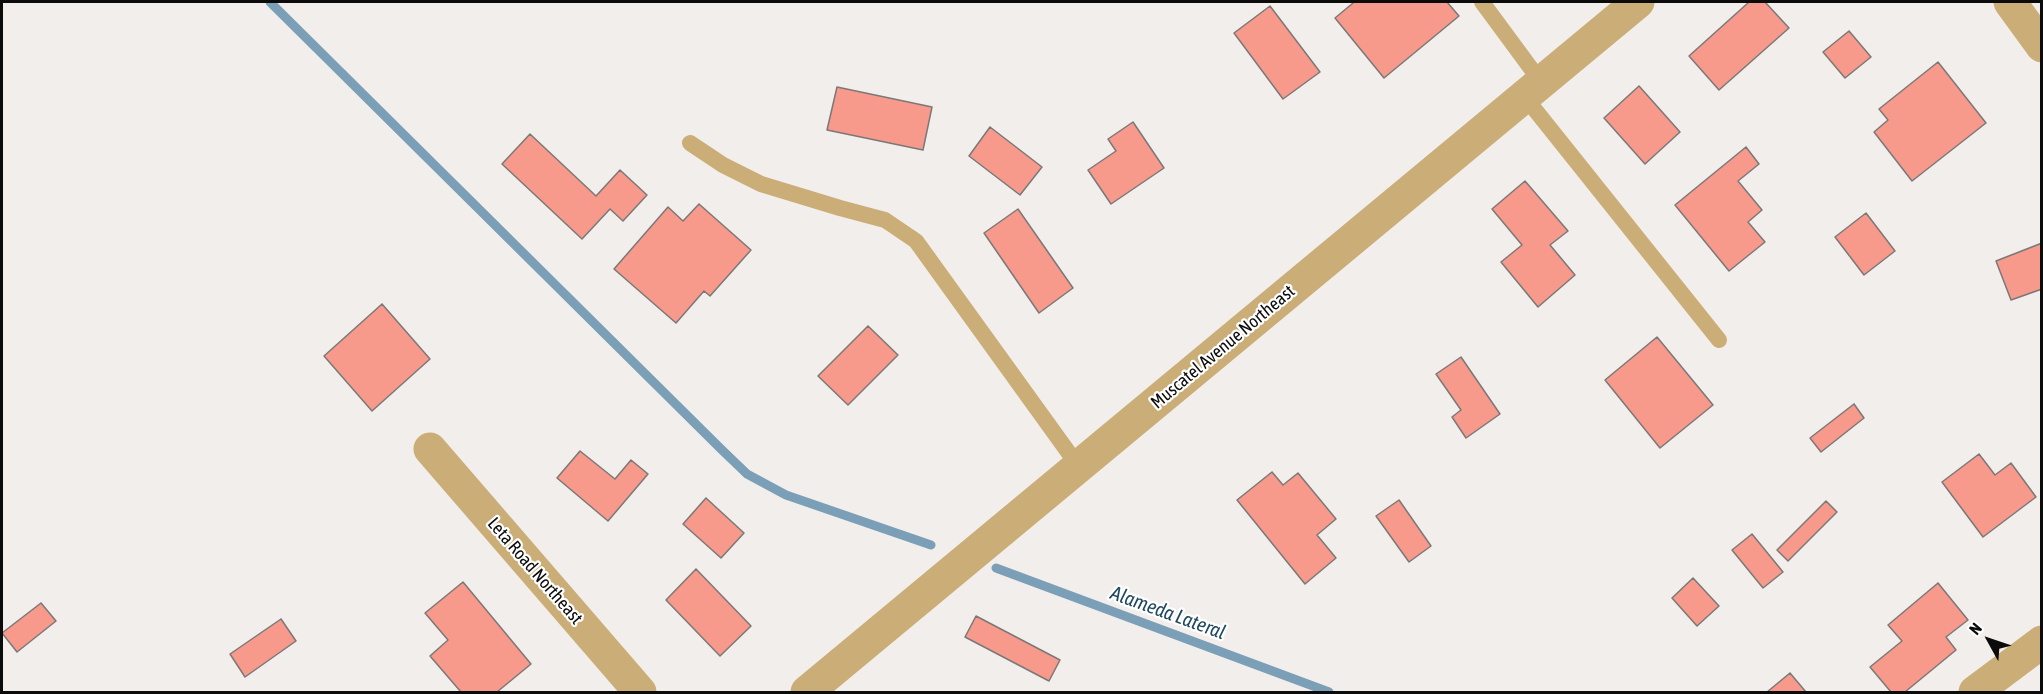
<!DOCTYPE html>
<html>
<head>
<meta charset="utf-8">
<style>
	body { margin:0 }
	#map { position:relative; width:2043px; height:694px; overflow:hidden; background:#f2eeec; font-family:"Asap Condensed",sans-serif }
	canvas { display:block }
	.frame { position:absolute; inset:0; border:3px solid #0c0b0b; pointer-events:none }
	.north { position:absolute; left:1959px; top:610px; width:60px; height:60px; -webkit-text-stroke:4px #fff; paint-order:stroke; rotate:310deg; font-size:16px; font-weight:700; line-height:24px; text-align:center; color:#0c0b0b }
	.north::after { content:''; display:block; margin:auto; width:21px; height:27px; background:#0c0b0b; clip-path:polygon(50% 0,100% 100%,50% 72%,0 100%) }
</style>
</head>
<body>
<div id="map">
<canvas width="2043" height="694"></canvas>
<div class="frame"></div>
<div class="north">N</div>
</div>
<script>
const context = document.querySelector('canvas').getContext('2d');
context.lineJoin = 'round';
function toPath(rows) {
  const path = new Path2D();
  for (const r of rows) {
    path.moveTo(r[0], r[1]);
    for (let i = 2; i < r.length; i += 2) path.lineTo(r[i], r[i + 1]);
  }
  return path;
}
function stroke(path, color, width, dash) {
  context.strokeStyle = color;
  context.lineWidth = width;
  context.lineCap = dash ? 'butt' : 'round';
  context.setLineDash(dash || []);
  context.stroke(path);
}
function fill(path, color) {
  context.fillStyle = color;
  context.fill(path, 'evenodd');
}
function drawText(font, color, halo, rows, align = 'center') {
  context.font = font + ' "Asap Condensed",sans-serif';
  context.lineWidth = 4.5;
  context.setLineDash([]);
  context.textBaseline = 'middle';
  context.strokeStyle = halo;
  context.fillStyle = color;
  for (const [text, x, y, turn = 0] of rows) {
    context.save();
    context.translate(x, y);
    context.rotate((+turn || 0) * Math.PI / 180);
    context.textAlign = isNaN(turn) ? turn : align;
    if (halo) context.strokeText(text, 0, 0);
    context.fillText(text, 0, 0);
    context.restore();
  }
}
stroke(toPath([
	[270,2,721,449,747,474,786,495,931,545],
	[996,568,1329,692]
]), '#7b9fb6', 9);
const building = toPath([
	[1352,2,1447,2,1459,16,1384,78,1335,18,1353,3,1352,2],
	[1749,2,1765,2,1789,28,1719,90,1689,56,1749,2],
	[1270,6,1320,72,1283,99,1234,33,1270,6],
	[1849,31,1871,57,1845,78,1823,52,1849,31],
	[1938,62,1986,123,1912,181,1874,132,1888,120,1879,109,1938,62],
	[1639,86,1680,132,1645,164,1604,118,1639,86],
	[837,87,932,107,923,150,827,130,837,87],
	[1133,122,1164,168,1111,204,1088,170,1116,151,1108,139,1133,122],
	[990,127,1042,167,1020,195,969,156,990,127],
	[530,134,596,196,620,170,647,195,623,221,610,209,582,239,502,164,530,134],
	[1746,147,1759,164,1738,181,1762,210,1748,222,1765,242,1729,271,1675,205,1746,147],
	[1525,181,1568,231,1550,245,1575,275,1538,307,1501,262,1522,245,1492,209,1525,181],
	[699,204,751,250,710,296,704,291,676,323,614,269,668,207,683,221,699,204],
	[1018,209,1073,288,1039,313,984,233,1018,209],
	[1866,213,1895,251,1864,275,1835,237,1866,213],
	[2042,243,2042,289,2011,300,1996,261,2042,243],
	[382,304,430,359,372,411,324,356,382,304],
	[868,326,898,355,848,405,818,376,868,326],
	[1657,337,1713,405,1660,448,1605,380,1657,337],
	[1461,357,1500,414,1466,438,1452,417,1461,410,1436,374,1461,357],
	[1854,404,1864,418,1821,452,1810,438,1854,404],
	[580,451,615,479,631,460,648,474,608,521,557,478,580,451],
	[1979,454,1995,475,2011,463,2036,497,1983,537,1942,482,1979,454],
	[1272,472,1283,485,1298,473,1336,519,1317,535,1336,558,1305,584,1237,500,1272,472],
	[706,498,744,533,721,558,683,524,706,498],
	[1399,500,1431,546,1409,562,1376,516,1399,500],
	[1826,501,1837,512,1788,561,1777,550,1826,501],
	[1752,534,1783,572,1763,588,1732,550,1752,534],
	[696,569,751,626,720,656,666,600,696,569],
	[1693,578,1719,606,1697,626,1672,598,1693,578],
	[463,582,531,664,497,692,461,692,430,656,448,640,425,613,463,582],
	[1938,583,1968,620,1946,637,1956,650,1905,692,1891,692,1870,667,1902,641,1888,625,1938,583],
	[41,603,56,621,17,652,2,633,41,603],
	[976,616,1060,660,1049,681,965,637,976,616],
	[281,619,296,641,245,677,230,654,281,619],
	[1790,673,1806,692,1767,692,1790,673]
]);
fill(building, '#f7998b');
stroke(building, '#7b7877', 1.5);
stroke(toPath([
	[1482,2,1541,82],
	[1524,96,1719,340],
	[690,143,723,165,761,184,840,208,885,220,916,241,1079,467]
]), '#cbad77', 16);
stroke(toPath([
	[2010,2,2042,46],
	[430,449,640,692],
	[807,692,1638,2],
	[1975,692,2042,642]
]), '#cbad77', 33);
drawText('18px', '#0c0b0b', '#fff', [
	["Muscatel Avenue Northeast",1223,347,-40],
	["Leta Road Northeast",535,571,49]
]);
drawText('italic 20px', '#20485e', '#fff', [
	["Alameda Lateral",1168,613,20]
]);
</script>
</body>
</html>
